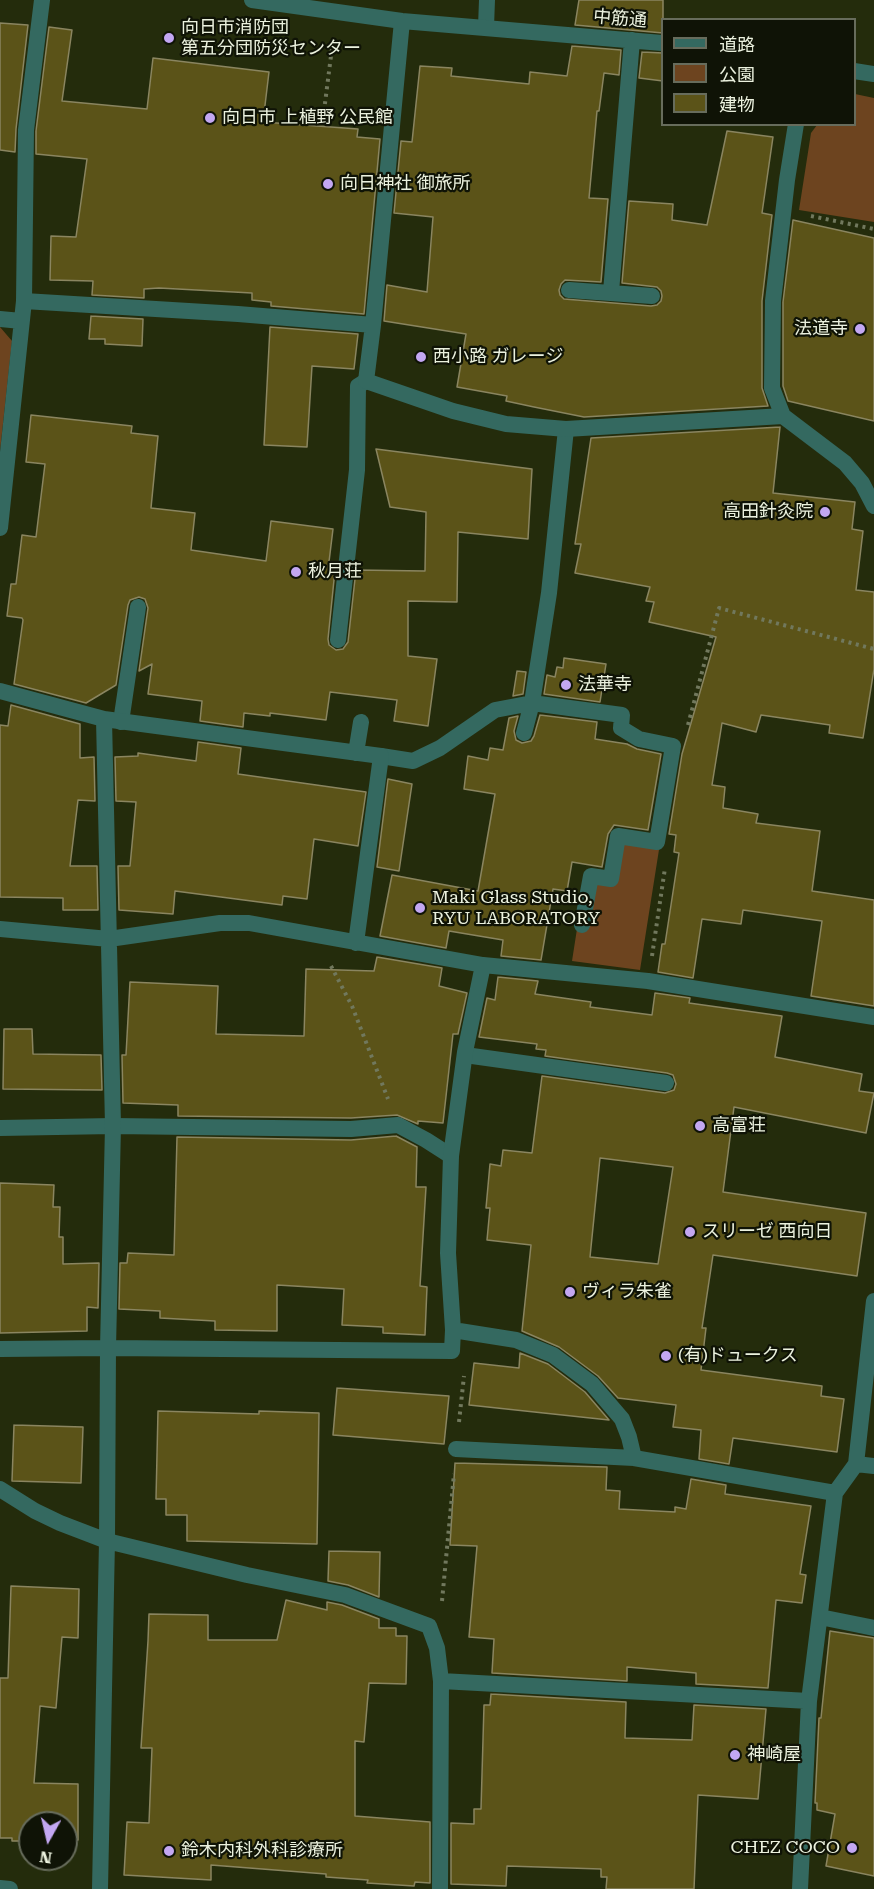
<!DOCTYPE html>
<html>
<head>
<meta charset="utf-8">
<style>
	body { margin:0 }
	#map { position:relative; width:874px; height:1889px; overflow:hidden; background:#242c0c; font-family:"Roboto Serif","Noto Sans JP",serif }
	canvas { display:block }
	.legend { position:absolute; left:661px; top:18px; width:195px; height:108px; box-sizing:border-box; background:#0f1306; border:2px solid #676c5c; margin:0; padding:8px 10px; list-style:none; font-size:18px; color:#ebf1de }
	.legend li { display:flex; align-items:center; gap:12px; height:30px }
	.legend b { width:30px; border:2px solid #676c5c }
	.north { position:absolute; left:18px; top:1811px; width:60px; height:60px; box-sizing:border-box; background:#0f1306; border:2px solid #676c5c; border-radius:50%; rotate:188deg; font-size:16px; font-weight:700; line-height:24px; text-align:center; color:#ebf1de }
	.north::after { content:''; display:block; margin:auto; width:21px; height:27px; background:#c3a7f2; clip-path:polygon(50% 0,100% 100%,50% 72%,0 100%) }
</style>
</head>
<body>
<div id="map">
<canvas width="874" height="1889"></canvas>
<ul class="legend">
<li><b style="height:8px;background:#346960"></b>道路</li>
<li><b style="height:16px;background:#6d441f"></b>公園</li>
<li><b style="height:16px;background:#5b5318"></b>建物</li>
</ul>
<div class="north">N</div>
</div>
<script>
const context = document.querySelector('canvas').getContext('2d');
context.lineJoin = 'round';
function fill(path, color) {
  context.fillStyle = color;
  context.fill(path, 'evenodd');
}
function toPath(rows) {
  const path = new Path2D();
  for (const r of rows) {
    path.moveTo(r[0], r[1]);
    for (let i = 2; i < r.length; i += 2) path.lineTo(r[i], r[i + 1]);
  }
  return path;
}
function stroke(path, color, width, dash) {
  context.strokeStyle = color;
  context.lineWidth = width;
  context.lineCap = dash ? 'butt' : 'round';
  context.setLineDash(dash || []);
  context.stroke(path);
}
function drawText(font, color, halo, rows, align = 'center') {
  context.font = font + ' "Roboto Serif","Noto Sans JP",serif';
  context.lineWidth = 4.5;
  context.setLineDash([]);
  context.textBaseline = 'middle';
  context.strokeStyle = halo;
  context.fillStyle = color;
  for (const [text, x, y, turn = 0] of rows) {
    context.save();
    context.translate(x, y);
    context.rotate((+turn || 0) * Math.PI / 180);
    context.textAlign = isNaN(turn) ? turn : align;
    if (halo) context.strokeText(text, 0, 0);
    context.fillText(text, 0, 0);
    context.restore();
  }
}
fill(toPath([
	[855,94,874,98,874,222,799,210,811,133,817,125,854,124],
	[0,327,12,341,0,451],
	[625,832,661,837,640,970,572,961,586,871,617,876]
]), '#6d441f');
const building = toPath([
	[579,0,663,0,663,33,575,25,579,0],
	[0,23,28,25,16,129,15,152,0,150,0,23],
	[49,27,72,30,62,101,147,109,153,58,269,72,263,122,358,129,357,137,380,139,364,314,271,306,271,302,252,300,252,293,159,288,144,289,144,298,92,295,93,281,50,280,51,236,76,237,87,159,36,154,36,131,49,27],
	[572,46,621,50,619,75,604,73,599,111,597,111,589,198,608,199,601,282,565,280,561,284,559,290,560,295,564,299,651,306,657,305,661,301,662,296,661,291,657,287,622,283,629,201,673,204,672,220,707,225,727,131,773,137,762,213,772,215,762,301,762,388,768,406,584,417,534,407,506,401,507,396,457,387,466,334,384,321,387,285,427,292,433,217,394,213,401,141,412,142,420,66,452,68,451,76,529,84,530,72,567,76,572,46],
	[642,52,663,53,663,81,639,78,642,52],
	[793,220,874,238,874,421,788,401,783,386,783,302,793,220],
	[91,316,143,319,142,346,105,344,105,339,89,339,91,316],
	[270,327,358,334,354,369,312,366,307,447,264,445,270,327],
	[31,415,132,426,131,433,158,436,151,508,195,513,191,550,266,561,271,521,333,529,328,570,335,570,328,639,329,645,336,650,343,649,348,642,356,570,425,571,426,512,390,507,376,449,532,469,528,539,458,532,457,602,408,601,408,656,437,659,428,726,394,721,397,700,330,692,326,720,270,713,270,716,244,713,243,727,200,721,202,701,148,694,152,664,139,671,148,608,145,599,139,597,130,600,128,605,116,685,86,703,14,684,23,620,22,618,7,616,11,584,16,584,22,535,36,537,45,464,26,462,31,415],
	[780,427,773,493,855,502,852,529,863,531,856,590,874,592,874,669,863,738,829,733,830,725,761,715,756,732,722,723,712,785,725,787,723,808,758,814,756,823,820,831,812,891,874,900,874,1006,811,996,822,921,743,910,741,924,702,919,693,978,658,972,662,944,665,944,679,853,674,852,676,835,669,834,682,754,716,637,649,622,654,602,646,601,650,587,575,573,581,544,575,544,591,438,780,427],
	[564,658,606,664,600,702,544,694,547,675,555,677,557,667,563,668,564,658],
	[517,671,526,672,523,694,513,696,517,671],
	[11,705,80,724,80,758,94,757,95,801,78,800,70,866,97,866,98,910,63,910,63,898,0,897,0,725,8,726,11,705],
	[540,715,597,722,595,739,627,744,637,749,661,754,648,830,614,825,608,834,602,867,572,862,567,891,553,889,541,960,501,956,503,940,449,931,446,948,380,936,392,875,478,891,495,794,464,789,468,756,488,760,490,748,503,750,509,718,518,716,514,731,516,740,522,743,531,741,534,736,540,715],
	[198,742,241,748,238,774,366,792,358,846,314,839,307,899,283,896,282,905,175,891,173,914,119,910,118,866,130,866,136,802,116,801,115,757,138,756,138,753,196,761,198,742],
	[388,779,412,784,399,871,377,867,388,779],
	[377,957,442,968,439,986,467,993,458,1034,453,1034,443,1123,418,1121,418,1124,397,1115,351,1118,178,1116,178,1105,123,1103,122,1055,126,1055,130,982,218,986,216,1034,304,1036,306,969,374,971,377,957],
	[498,977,538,981,535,994,591,1002,590,1007,652,1015,655,993,690,998,689,1003,782,1016,775,1057,862,1074,859,1091,874,1093,866,1133,734,1107,723,1192,866,1213,857,1276,713,1255,702,1328,706,1328,701,1370,822,1386,821,1396,844,1399,837,1452,733,1438,729,1464,699,1459,701,1430,673,1427,676,1405,618,1398,598,1376,559,1347,522,1331,531,1245,487,1240,490,1208,486,1208,490,1164,501,1166,503,1150,532,1153,542,1076,665,1093,674,1090,676,1084,673,1075,667,1073,545,1056,546,1050,536,1049,537,1044,479,1037,487,998,495,1000,498,977],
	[600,1158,673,1167,658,1264,590,1257,600,1158],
	[4,1029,32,1029,33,1054,101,1055,102,1090,3,1089,4,1029],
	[396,1136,417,1147,416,1187,426,1187,420,1286,427,1287,425,1335,383,1333,383,1327,342,1325,344,1289,277,1285,277,1331,215,1330,215,1321,160,1318,160,1311,119,1309,120,1263,127,1263,128,1253,174,1255,177,1137,351,1140,396,1136],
	[0,1183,54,1185,53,1207,60,1207,59,1237,63,1237,63,1264,99,1263,98,1308,87,1307,87,1331,0,1333,0,1183],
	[520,1353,548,1364,585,1392,609,1420,469,1405,474,1363,519,1368,520,1353],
	[337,1388,449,1396,444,1444,333,1435,337,1388],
	[158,1411,259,1414,259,1411,319,1413,317,1544,187,1541,187,1515,166,1515,166,1499,156,1499,158,1411],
	[14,1425,83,1427,81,1483,12,1481,14,1425],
	[455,1463,607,1467,606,1490,620,1491,619,1509,675,1512,675,1507,686,1509,691,1479,726,1485,725,1494,811,1506,800,1574,806,1575,802,1603,776,1600,768,1688,696,1684,696,1673,627,1667,627,1681,492,1673,494,1639,469,1637,477,1546,450,1545,455,1463],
	[329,1551,380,1552,379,1597,348,1585,328,1581,329,1551],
	[11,1586,79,1589,78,1638,62,1637,56,1708,40,1706,34,1783,78,1784,78,1840,66,1840,66,1823,30,1823,30,1841,12,1841,12,1838,0,1838,0,1678,8,1678,11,1586],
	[286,1600,327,1610,327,1602,342,1605,379,1619,379,1628,396,1628,396,1636,407,1636,406,1684,369,1683,364,1742,355,1741,355,1816,430,1822,430,1883,415,1882,414,1886,367,1883,368,1880,326,1877,326,1874,211,1865,211,1880,124,1875,127,1822,149,1823,152,1748,141,1748,148,1641,149,1614,208,1615,208,1640,277,1640,286,1600],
	[830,1631,874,1638,874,1876,826,1866,835,1814,817,1810,817,1803,815,1803,819,1718,821,1718,830,1631],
	[491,1694,626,1702,625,1738,692,1740,694,1705,766,1709,758,1799,698,1795,694,1889,606,1889,607,1877,601,1877,601,1869,507,1866,506,1886,451,1884,451,1823,474,1824,474,1809,481,1809,484,1705,490,1705,491,1694]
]);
fill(building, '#5b5318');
stroke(building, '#8a8560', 1.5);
stroke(toPath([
	[323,119,333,40],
	[811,216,874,229],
	[688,725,719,608,874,649],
	[652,956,665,868],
	[331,966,352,1006,388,1099],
	[459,1422,464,1376],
	[442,1601,454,1474]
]), '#71785d', 4, [3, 4.5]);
stroke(toPath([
	[486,27,487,0],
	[338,640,357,470,358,386,366,381],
	[121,722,138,607],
	[524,733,532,703,549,593,566,429],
	[381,756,413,761,440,748,495,710,532,703,622,715,621,728,639,739,673,746,657,842,618,836,611,879,591,876,582,925],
	[465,1055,666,1083],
	[0,1128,113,1126,351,1129,398,1125,426,1140,451,1156]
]), '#346960', 16);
stroke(toPath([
	[252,0,402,21,662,43],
	[402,21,373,325,366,381,453,411,506,424,566,429,783,416],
	[854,71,874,74],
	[796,124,787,180,773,301,772,388,783,416,845,463,862,483,874,506],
	[569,290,652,296],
	[611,292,632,40],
	[24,301,238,314,373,325],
	[0,319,21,321],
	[0,528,24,301,26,130,42,0],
	[0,691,104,719,113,1126,108,1348,107,1541,100,1889],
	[104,719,381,756,356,943],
	[356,753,361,722],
	[0,929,109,939,220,923,249,923,483,965,648,981,874,1017],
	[453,1330,516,1340,553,1355,592,1384,622,1419,629,1437,634,1458],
	[0,1349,108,1348,452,1351,453,1330,448,1253,451,1156,465,1052,483,965],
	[456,1449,634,1458,835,1493],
	[856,1464,874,1466],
	[0,1489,35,1511,60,1523,107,1541,247,1575,345,1595,429,1626,437,1648,441,1681,440,1889],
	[820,1617,874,1628],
	[441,1681,809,1701],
	[0,1888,10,1889],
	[800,1889,809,1701,835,1493,856,1464,874,1301]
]), '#346960', 16);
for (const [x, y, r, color] of [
	[169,38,6,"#c3a7f2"],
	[210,118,6,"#c3a7f2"],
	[328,184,6,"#c3a7f2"],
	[860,329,6,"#c3a7f2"],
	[421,357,6,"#c3a7f2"],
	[825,512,6,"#c3a7f2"],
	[296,572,6,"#c3a7f2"],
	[566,685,6,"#c3a7f2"],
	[420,908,6,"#c3a7f2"],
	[700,1126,6,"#c3a7f2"],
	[690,1232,6,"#c3a7f2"],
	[570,1292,6,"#c3a7f2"],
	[666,1356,6,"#c3a7f2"],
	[735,1755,6,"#c3a7f2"],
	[852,1848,6,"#c3a7f2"],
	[169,1851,6,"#c3a7f2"]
]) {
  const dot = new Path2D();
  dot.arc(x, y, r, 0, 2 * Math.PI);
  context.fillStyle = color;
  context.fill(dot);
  stroke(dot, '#0f1306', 2);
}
drawText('18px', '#ebf1de', '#0f1306', [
	["中筋通",620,19,5]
]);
drawText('18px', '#ebf1de', '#0f1306', [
	["向日市消防団",181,28],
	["第五分団防災センター",181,49],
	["向日市 上植野 公民館",222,118],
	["向日神社 御旅所",340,184],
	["法道寺",848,329,"right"],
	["西小路 ガレージ",433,357],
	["高田針灸院",813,512,"right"],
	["秋月荘",308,572],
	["法華寺",578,685],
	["Maki Glass Studio,",432,898],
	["RYU LABORATORY",432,919],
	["高富荘",712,1126],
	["スリーゼ 西向日",702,1232],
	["ヴィラ朱雀",582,1292],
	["(有)ドュークス",678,1356],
	["神崎屋",747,1755],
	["CHEZ COCO",840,1848,"right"],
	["鈴木内科外科診療所",181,1851]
], 'left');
</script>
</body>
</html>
